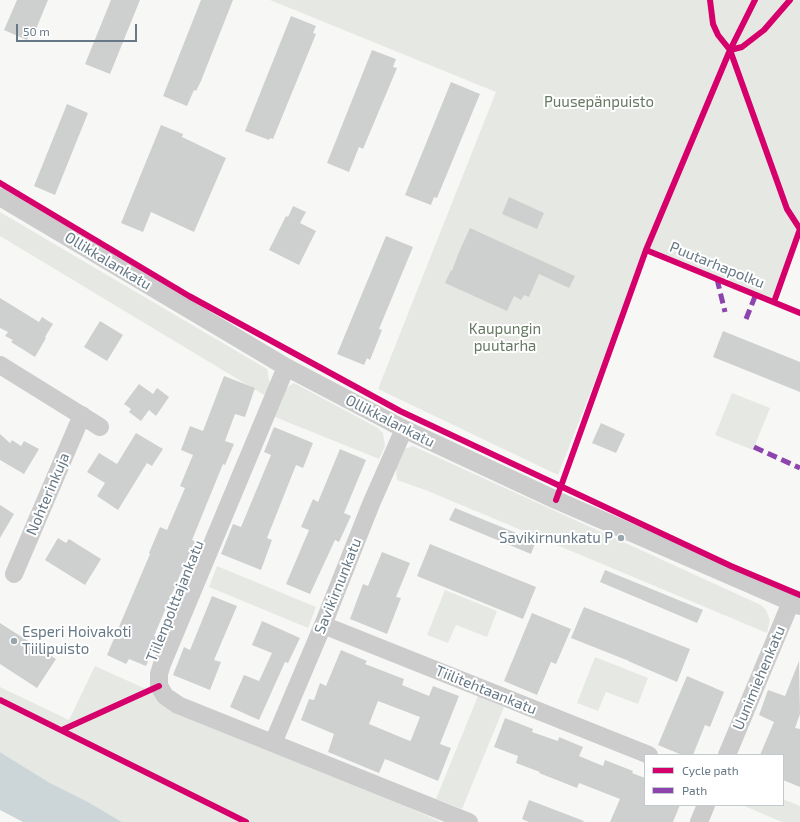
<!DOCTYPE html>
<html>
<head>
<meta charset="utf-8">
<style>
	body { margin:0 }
	#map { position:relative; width:800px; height:822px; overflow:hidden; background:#f7f7f6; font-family:"Exo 2",sans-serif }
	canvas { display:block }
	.legend { position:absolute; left:644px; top:754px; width:140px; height:52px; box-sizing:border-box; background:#fff; border:1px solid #c2c9cf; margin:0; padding:5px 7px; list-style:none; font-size:12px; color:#677986 }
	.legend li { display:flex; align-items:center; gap:8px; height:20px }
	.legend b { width:20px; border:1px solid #c2c9cf }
	.scale { position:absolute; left:16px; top:24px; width:121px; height:18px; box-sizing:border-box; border:2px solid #677986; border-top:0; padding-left:5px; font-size:12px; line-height:14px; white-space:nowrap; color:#677986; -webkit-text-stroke:3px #fff; paint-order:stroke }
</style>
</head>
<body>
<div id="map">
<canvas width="800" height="822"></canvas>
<ul class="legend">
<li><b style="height:5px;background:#d6006c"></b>Cycle path</li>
<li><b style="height:5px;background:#8e44ad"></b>Path</li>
</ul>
<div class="scale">50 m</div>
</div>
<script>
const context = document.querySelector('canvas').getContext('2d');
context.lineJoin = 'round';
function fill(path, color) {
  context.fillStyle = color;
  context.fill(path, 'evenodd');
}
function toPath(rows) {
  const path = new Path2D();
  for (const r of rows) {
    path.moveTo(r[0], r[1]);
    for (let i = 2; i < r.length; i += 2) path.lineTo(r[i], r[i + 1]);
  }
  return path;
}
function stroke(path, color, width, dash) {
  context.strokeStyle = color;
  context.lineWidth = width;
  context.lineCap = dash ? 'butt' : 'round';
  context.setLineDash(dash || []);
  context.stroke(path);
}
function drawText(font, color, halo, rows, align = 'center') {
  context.font = font + ' "Exo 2",sans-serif';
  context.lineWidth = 4;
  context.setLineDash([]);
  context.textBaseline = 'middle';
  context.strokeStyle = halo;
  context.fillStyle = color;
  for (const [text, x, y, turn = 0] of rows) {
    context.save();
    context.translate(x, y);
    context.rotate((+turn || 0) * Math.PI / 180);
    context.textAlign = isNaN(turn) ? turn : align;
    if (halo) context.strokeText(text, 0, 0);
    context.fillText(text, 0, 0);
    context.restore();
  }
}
fill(toPath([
	[270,0,800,0,800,229,774,302,646,251,558,475,378,389,496,92],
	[0,212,267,369,270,385,264,395,0,236],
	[294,383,378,428,383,433,385,446,379,459,275,417,284,391,289,386],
	[732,393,770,408,753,450,715,435],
	[413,446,761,605,766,610,770,620,767,633,428,491,397,480,396,469,404,449],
	[217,566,316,607,308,628,209,587],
	[445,590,497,611,487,637,456,625,448,643,427,635],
	[595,657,648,678,638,704,606,692,598,711,577,703],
	[95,666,441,822,122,822,88,802,50,783,0,752,0,687,69,720],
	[478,696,504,707,462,809,436,799],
	[783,799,800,806,800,822,782,822,742,805,783,805]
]), '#e6e9e3');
fill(toPath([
	[0,752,50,783,88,802,122,822,23,822,0,810]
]), '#ccd5d7');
fill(toPath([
	[17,0,48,0,34,34,30,33,27,40,4,30],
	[111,0,140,0,110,74,85,64],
	[201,0,233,0,201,81,196,91,194,90,187,106,163,96],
	[291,16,316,26,313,33,316,34,273,139,270,138,269,140,245,131],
	[372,50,396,59,393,67,397,68,363,149,359,147,349,172,327,163],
	[451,82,480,94,437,198,434,197,431,205,405,195],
	[67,104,88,113,55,195,34,186],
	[161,125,183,134,182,137,226,158,194,232,151,212,143,232,121,223],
	[509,197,544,213,537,229,502,214],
	[293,206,306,212,300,223,316,231,299,265,269,250,286,216,288,217],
	[470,228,575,276,569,288,539,274,529,297,524,295,521,300,514,296,507,311,445,283,451,270,452,271,459,252],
	[386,236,413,247,379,329,382,330,370,360,367,358,364,365,337,354],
	[0,298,39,322,42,317,53,324,45,337,46,338,35,357,11,342,13,340,5,336,8,332,0,328],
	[100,321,123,335,107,361,84,347],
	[723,331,800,362,800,392,713,357],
	[224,376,255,388,245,417,235,414,225,441,234,444,225,465,223,464,192,540,198,542,187,569,183,568,154,636,159,638,146,666,129,659,126,664,107,655,150,554,149,553,160,527,167,530,185,488,180,486,193,455,181,450,190,426,203,431],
	[139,384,153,394,157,388,169,397,156,416,149,410,141,421,129,412,131,409,124,404],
	[601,423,625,434,616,453,592,443],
	[274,427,313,443,303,468,296,465,267,538,272,540,261,570,221,554,233,524,241,527,271,455,264,452],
	[136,433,163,449,152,466,147,463,118,510,97,496,105,483,87,472,99,453,117,464],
	[0,434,10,443,12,440,21,446,24,441,39,449,24,474,0,460],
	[340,449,366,460,344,513,351,516,339,542,335,540,310,594,286,584,309,530,301,527,313,499,318,502],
	[0,505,14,514,0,538],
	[455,508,536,541,531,554,449,520],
	[58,538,66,543,69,539,101,559,85,585,45,560],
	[430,544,536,587,523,619,417,576],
	[382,552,410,563,396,597,401,598,387,634,350,619,363,584,368,586],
	[605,570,703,610,697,623,600,582],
	[212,596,237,606,214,660,221,662,210,690,173,675,184,647,190,650],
	[584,607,690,649,677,682,628,661,629,661,571,638],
	[532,613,571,629,556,664,551,662,537,695,504,681],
	[262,621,300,638,288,663,285,662,259,720,230,707,244,675,259,681,272,653,252,645],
	[0,623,56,659,37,688,0,664],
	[341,650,367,661,365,664,404,679,402,685,429,696,433,686,459,696,440,744,451,748,438,781,385,759,379,773,328,752,334,734,301,720,309,699,314,700,320,683,326,686],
	[378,701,420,717,411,740,410,741,369,724],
	[799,661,800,714,795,728,800,729,800,787,783,780,783,755,760,755,774,722,759,715,768,690,785,696],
	[687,676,724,692,710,727,705,725,693,755,682,755,658,745],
	[505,718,533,729,532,732,558,741,559,737,583,747,579,756,603,766,605,760,633,771,632,773,645,778,645,805,680,805,673,822,610,822,620,799,579,783,577,788,539,773,540,772,516,763,518,756,494,747],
	[529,800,584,821,583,822,529,822,522,819]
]), '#ced0d0');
stroke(toPath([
	[0,197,286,367,404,429,556,500,800,606],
	[0,365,100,427],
	[286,367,162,664,159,674,159,686,165,696,178,705,469,822],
	[14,574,82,415],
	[323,625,649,755],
	[273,743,323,625,371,504,404,429],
	[727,755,791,602],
	[699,822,706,805]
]), '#cccccd', 18);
stroke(toPath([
	[717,279,725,312],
	[746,319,756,294],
	[754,447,800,468]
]), '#8e44ad', 5, [10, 5]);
stroke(toPath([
	[710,0,713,24,718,35,730,50,742,47,764,30,790,0],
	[730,50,787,209,800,229,774,302],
	[0,183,189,296,400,411,731,566,800,595],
	[646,250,800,313],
	[556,500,646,250,730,50,755,0],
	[0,700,246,822],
	[62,730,159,686]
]), '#d6006c', 6);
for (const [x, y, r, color] of [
	[621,538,4,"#99a5ad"],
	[14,641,4,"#99a5ad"]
]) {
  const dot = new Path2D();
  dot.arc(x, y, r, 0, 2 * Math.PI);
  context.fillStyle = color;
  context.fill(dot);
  stroke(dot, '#fff', 1.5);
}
drawText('15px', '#667862', '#fff', [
	["Puusepänpuisto",599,102],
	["Kaupungin",505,329],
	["puutarha",505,346]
]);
drawText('15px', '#677986', '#fff', [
	["Ollikkalankatu",108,261,31],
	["Puutarhapolku",717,265,22],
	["Ollikkalankatu",390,421,27],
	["Nohterinkuja",48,494,-67],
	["Savikirnunkatu",338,586,-68],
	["Tiilenpolttajankatu",175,601,-68],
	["Uunimiehenkatu",759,678,-67],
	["Tiilitehtaankatu",486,690,22]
]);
drawText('15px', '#677986', '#fff', [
	["Savikirnunkatu P",613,538],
	["Esperi Hoivakoti",22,632,"left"],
	["Tiilipuisto",22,649,"left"]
], 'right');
</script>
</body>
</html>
